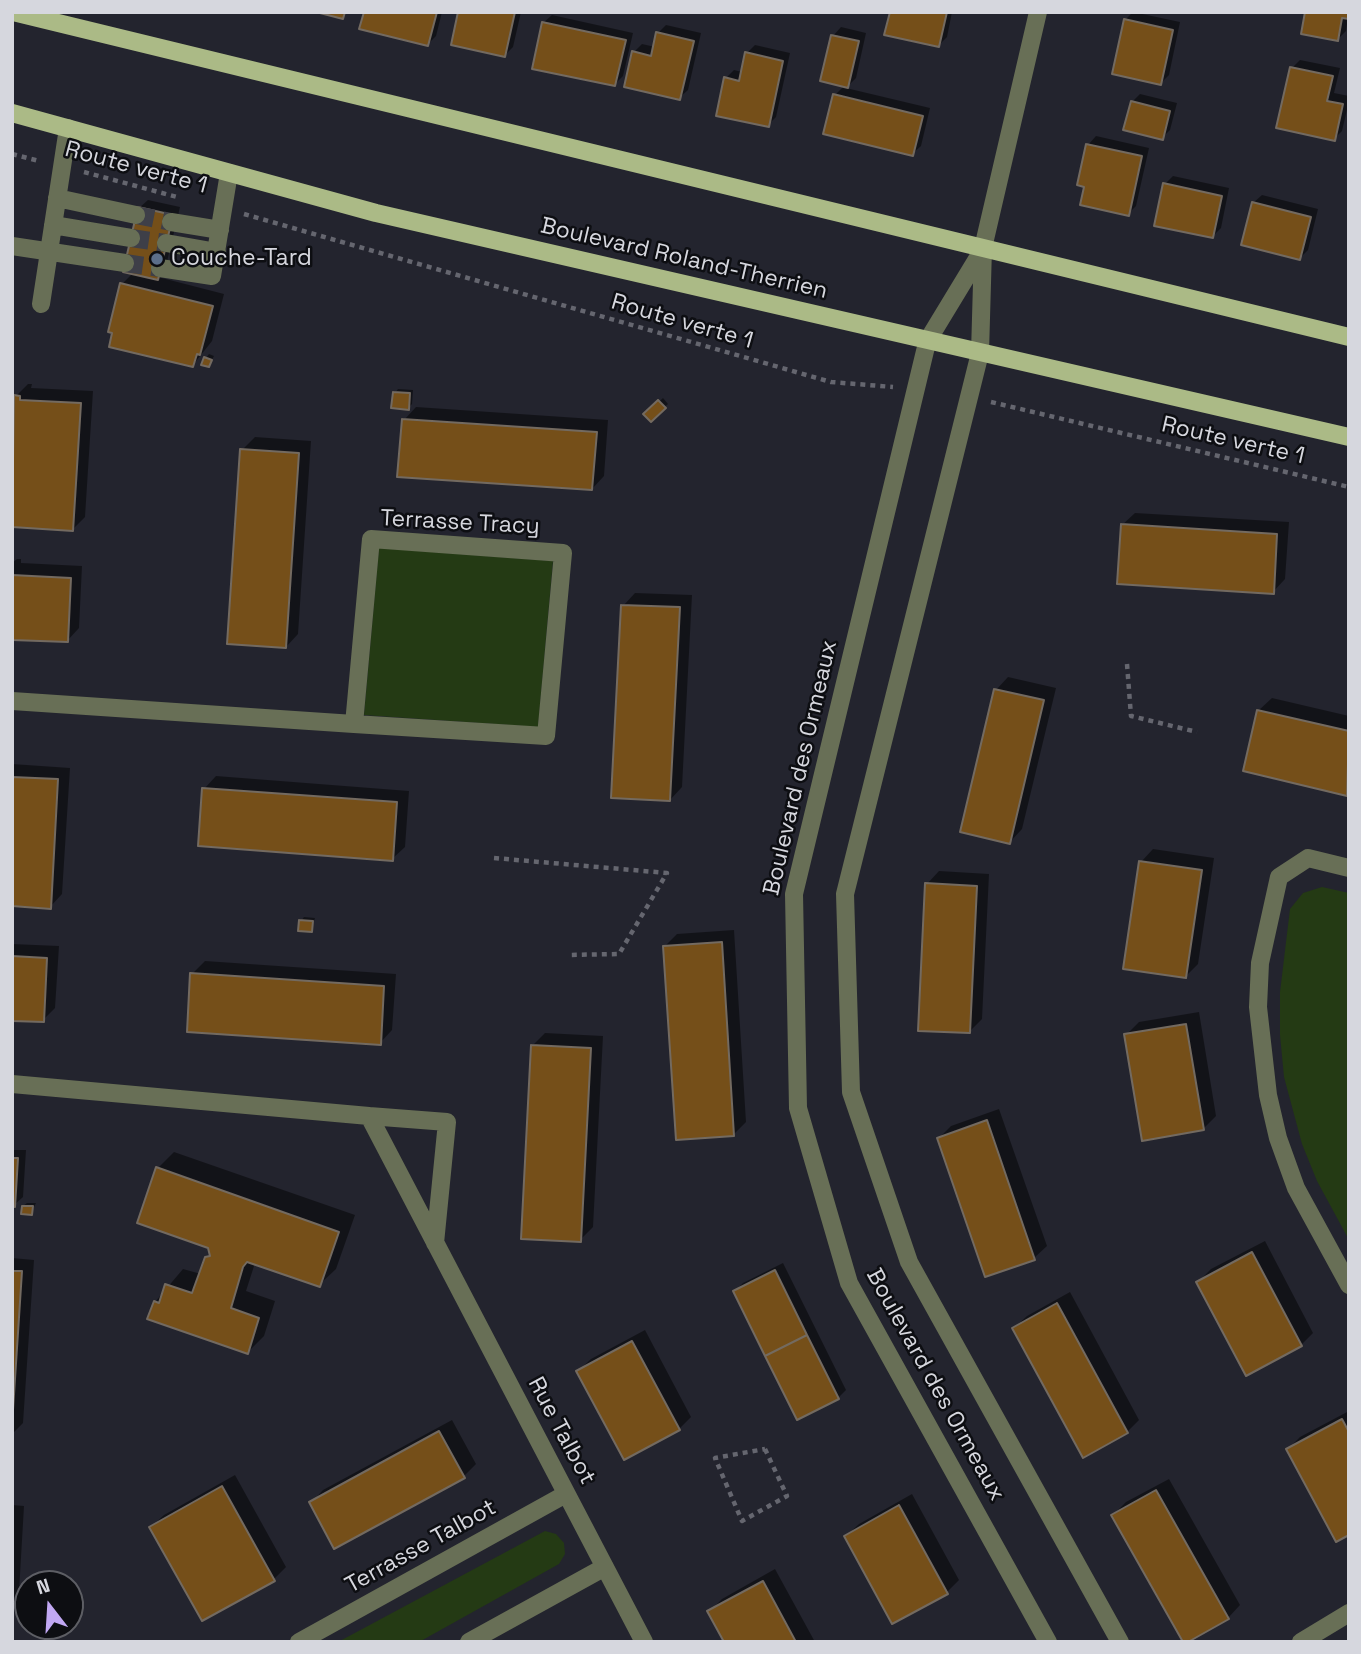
<!DOCTYPE html>
<html>
<head>
<meta charset="utf-8">
<style>
	body { margin:0 }
	#map { position:relative; width:1361px; height:1654px; overflow:hidden; background:#23242e; font-family:"Space Grotesk",sans-serif }
	canvas { display:block }
	.frame { position:absolute; inset:0; border:14px solid #d6d7de; pointer-events:none }
	.north { position:absolute; left:14px; top:1570px; width:70px; height:70px; box-sizing:border-box; background:#0d0e12; border:2px solid #5d5e64; border-radius:50%; rotate:343deg; font-size:19px; font-weight:700; line-height:28px; text-align:center; color:#d6d7de }
	.north::after { content:''; display:block; margin:auto; width:24px; height:32px; background:#c1a8f3; clip-path:polygon(50% 0,100% 100%,50% 72%,0 100%) }
</style>
</head>
<body>
<div id="map">
<canvas width="1361" height="1654"></canvas>
<div class="frame"></div>
<div class="north">N</div>
</div>
<script>
const context = document.querySelector('canvas').getContext('2d');
context.lineJoin = 'round';
function fill(path, color) {
  context.fillStyle = color;
  context.fill(path, 'evenodd');
}
function toPath(rows) {
  const path = new Path2D();
  for (const r of rows) {
    path.moveTo(r[0], r[1]);
    for (let i = 2; i < r.length; i += 2) path.lineTo(r[i], r[i + 1]);
  }
  return path;
}
function stroke(path, color, width, dash) {
  context.strokeStyle = color;
  context.lineWidth = width;
  context.lineCap = dash ? 'butt' : 'round';
  context.setLineDash(dash || []);
  context.stroke(path);
}
function drawText(font, color, halo, rows, align = 'center') {
  context.font = font + ' "Space Grotesk",sans-serif';
  context.lineWidth = 5;
  context.setLineDash([]);
  context.textBaseline = 'middle';
  context.strokeStyle = halo;
  context.fillStyle = color;
  for (const [text, x, y, turn = 0] of rows) {
    context.save();
    context.translate(x, y);
    context.rotate((+turn || 0) * Math.PI / 180);
    context.textAlign = isNaN(turn) ? turn : align;
    if (halo) context.strokeText(text, 0, 0);
    context.fillText(text, 0, 0);
    context.restore();
  }
}
fill(toPath([
	[379,548,553,561,538,727,364,715],
	[1322,887,1349,893,1349,1240,1317,1181,1302,1144,1284,1077,1280,1035,1280,992,1290,909,1303,893],
	[545,1531,556,1534,564,1543,565,1554,559,1564,419,1642,338,1642]
]), '#243a14');
fill(toPath([
	[365,12,442,12,436,36,428,44],
	[460,12,521,12,513,47,505,55],
	[891,12,952,12,947,37,939,45],
	[1133,12,1180,22,1169,75,1161,83,1125,20],
	[1306,12,1348,17,1346,31,1338,39],
	[552,15,633,33,623,76,615,84,543,23],
	[666,25,701,33,688,90,679,98,634,52,642,44,655,47,658,33],
	[841,27,866,33,856,78,846,88,930,108,921,146,912,154,835,95,845,85,833,36],
	[755,45,790,53,776,117,768,125,726,78,734,70,742,72,747,53],
	[1300,60,1340,68,1334,93,1349,96,1349,101,1342,131,1334,139,1292,68],
	[1140,94,1177,103,1170,130,1162,138,1132,102],
	[1096,136,1149,148,1136,206,1128,214,1086,185,1088,145],
	[1173,176,1229,188,1221,228,1213,236,1165,184],
	[1262,195,1318,209,1308,250,1300,258,1253,203],
	[148,200,180,207,165,270,158,277,224,294,212,341,193,365,122,284,133,273,139,208],
	[209,354,214,356,209,365,206,358],
	[28,384,32,384,31,388,93,391,85,517,73,529,12,527,16,396],
	[398,389,413,390,412,404,408,408,395,393],
	[663,398,668,404,651,419,646,414],
	[416,407,608,420,604,476,592,489,404,420],
	[255,437,311,441,298,634,286,647,242,450],
	[1135,513,1289,522,1285,579,1273,592,1122,525],
	[17,559,21,559,21,563,82,566,79,628,67,641,12,638,12,563],
	[635,593,692,595,682,787,670,800,623,606],
	[1008,677,1056,688,1022,829,1010,842,996,690],
	[1272,698,1349,716,1347,794,1245,770,1259,710],
	[12,764,70,768,62,894,50,907,12,905],
	[216,776,409,791,405,847,392,859,204,789],
	[1153,849,1214,858,1198,964,1186,976,1141,862],
	[939,871,989,874,982,1019,969,1032,927,884],
	[304,917,315,918,311,930,301,921],
	[734,930,746,1122,734,1134,665,946,677,934],
	[12,944,59,946,55,1008,43,1020,12,1020],
	[205,961,396,974,392,1030,380,1043,192,974],
	[1199,1012,1216,1116,1203,1129,1126,1035,1139,1022],
	[545,1033,603,1036,593,1227,580,1240,533,1045],
	[999,1109,1047,1246,1034,1258,939,1138,951,1126],
	[12,1150,26,1150,23,1197,14,1205],
	[174,1152,355,1215,336,1269,319,1285,255,1263,246,1291,275,1301,264,1336,248,1352,155,1302,183,1269,201,1274,211,1253,210,1246,158,1168],
	[27,1203,36,1203,31,1213,23,1206],
	[1265,1241,1313,1333,1301,1345,1198,1282,1211,1269],
	[12,1258,34,1260,23,1423,12,1434],
	[783,1263,846,1390,838,1398,735,1291,743,1283],
	[1070,1292,1139,1420,1127,1432,1014,1328,1027,1316],
	[645,1330,691,1417,679,1429,578,1371,591,1359],
	[1349,1411,1349,1533,1288,1449,1300,1437],
	[452,1420,476,1464,464,1476,311,1503,323,1490],
	[235,1475,286,1567,274,1579,151,1527,164,1515],
	[1169,1479,1240,1605,1228,1618,1113,1515,1126,1502],
	[912,1494,959,1580,947,1592,846,1536,859,1524],
	[12,1505,24,1506,19,1592,12,1599],
	[775,1569,815,1642,726,1642,710,1611,722,1599]
]), '#0007');
const building = toPath([
	[316,12,345,12,343,19,316,12],
	[364,12,437,12,428,46,359,29,364,12],
	[458,12,515,12,505,57,451,45,458,12],
	[890,12,947,12,939,47,884,35,890,12],
	[1305,12,1349,12,1349,19,1342,18,1338,41,1301,34,1305,12],
	[1124,19,1173,30,1161,85,1112,74,1124,19],
	[542,22,626,40,615,86,532,69,542,22],
	[656,32,694,41,680,100,624,87,632,51,651,56,656,32],
	[831,35,859,41,848,88,820,81,831,35],
	[745,52,783,61,769,127,716,116,724,77,739,81,745,52],
	[1290,67,1333,76,1327,101,1343,104,1335,141,1276,128,1290,67],
	[833,94,923,116,913,156,823,134,833,94],
	[1131,101,1170,111,1163,140,1123,130,1131,101],
	[1086,144,1142,156,1129,216,1080,205,1084,187,1077,185,1086,144],
	[1163,183,1222,196,1213,238,1154,226,1163,183],
	[1252,202,1311,217,1300,260,1241,245,1252,202],
	[138,207,173,215,158,280,123,272,138,207],
	[120,283,213,306,200,355,197,354,193,367,109,347,112,333,108,332,120,283],
	[204,357,212,360,209,367,201,365,204,357],
	[393,392,410,393,409,410,391,408,393,392],
	[14,395,20,396,20,400,81,403,73,531,12,527,14,395],
	[658,400,666,408,651,422,643,414,658,400],
	[402,419,597,432,592,490,397,477,402,419],
	[240,449,299,453,286,648,227,644,240,449],
	[1121,524,1277,534,1274,594,1117,584,1121,524],
	[12,575,71,578,68,642,12,640,12,575],
	[621,605,680,607,670,801,611,798,621,605],
	[994,689,1044,700,1010,844,960,832,994,689],
	[1257,710,1349,731,1347,796,1243,771,1257,710],
	[12,777,58,779,51,909,12,906,12,777],
	[202,788,397,802,393,861,198,846,202,788],
	[1139,861,1202,870,1186,978,1123,969,1139,861],
	[925,883,977,886,970,1033,918,1031,925,883],
	[299,920,313,921,312,932,298,931,299,920],
	[722,942,734,1136,676,1140,663,946,722,942],
	[12,956,47,958,44,1022,12,1021,12,956],
	[190,973,384,986,381,1045,187,1032,190,973],
	[1186,1024,1204,1130,1142,1141,1124,1034,1186,1024],
	[531,1045,591,1048,581,1242,521,1239,531,1045],
	[987,1120,1035,1260,985,1277,937,1138,987,1120],
	[12,1158,18,1158,15,1207,12,1206,12,1158],
	[156,1167,339,1232,320,1287,247,1262,243,1267,231,1308,259,1318,248,1354,147,1319,154,1301,159,1303,165,1284,192,1293,205,1257,210,1256,208,1248,137,1223,156,1167],
	[22,1206,33,1206,32,1215,21,1214,22,1206],
	[1252,1252,1302,1346,1246,1376,1196,1282,1252,1252],
	[775,1270,807,1335,765,1356,733,1291,775,1270],
	[12,1271,22,1271,12,1425,12,1271],
	[1057,1303,1128,1433,1083,1458,1012,1328,1057,1303],
	[807,1335,839,1399,797,1420,765,1356,807,1335],
	[632,1341,680,1430,624,1460,576,1371,632,1341],
	[1342,1419,1349,1432,1349,1535,1336,1542,1286,1449,1342,1419],
	[439,1431,465,1478,334,1549,309,1502,439,1431],
	[222,1486,275,1581,202,1621,149,1527,222,1486],
	[1156,1490,1229,1619,1188,1642,1183,1642,1111,1515,1156,1490],
	[899,1505,948,1594,892,1624,844,1536,899,1505],
	[763,1581,796,1642,724,1642,707,1611,763,1581]
]);
fill(building, '#754f19');
stroke(building, '#736a60', 2);
stroke(toPath([
	[136,215,171,222],
	[131,238,166,243],
	[125,263,160,268]
]), '#3e3f48', 18, [18, 9]);
stroke(toPath([
	[12,154,39,161],
	[84,172,177,197],
	[244,214,831,382,893,387],
	[991,402,1349,487],
	[1127,664,1131,716,1197,732],
	[494,858,667,873,619,954,567,955],
	[765,1449,787,1496,742,1521,715,1458,765,1449]
]), '#65666f', 4.5, [5, 5]);
stroke(toPath([
	[1038,12,983,248,980,353,845,894,851,1092,909,1262,1120,1642],
	[57,198,136,215],
	[171,222,220,230],
	[53,225,131,238],
	[166,243,217,252],
	[12,246,125,263],
	[982,251,928,340,925,351,794,894,798,1108,849,1283,1048,1642],
	[160,268,212,276,229,173],
	[41,304,68,128],
	[12,701,354,724,546,736,563,553,371,539,354,724],
	[1349,868,1308,858,1279,877,1260,963,1258,1007,1268,1095,1278,1138,1296,1188,1349,1285],
	[12,1084,369,1116,644,1642],
	[369,1116,447,1122,435,1243],
	[299,1642,566,1494],
	[469,1642,605,1567],
	[1301,1642,1349,1613]
]), '#686f56', 18);
stroke(toPath([
	[13,12,1349,337],
	[12,113,376,213,1349,437]
]), '#abba86', 18);
for (const [x, y, r, color] of [
	[157,259,7,"#5c6f8a"]
]) {
  const dot = new Path2D();
  dot.arc(x, y, r, 0, 2 * Math.PI);
  context.fillStyle = color;
  context.fill(dot);
  stroke(dot, '#0d0e12', 2.5);
}
drawText('23px', '#d6d7de', '#0d0e12', [
	["Route verte 1",136,168,15],
	["Boulevard Roland-Therrien",684,259,13],
	["Route verte 1",682,322,16],
	["Route verte 1",1233,441,13],
	["Terrasse Tracy",460,523,3],
	["Boulevard des Ormeaux",801,768,-77],
	["Boulevard des Ormeaux",935,1385,61],
	["Rue Talbot",561,1431,62],
	["Terrasse Talbot",421,1547,-29]
]);
drawText('23px', '#d6d7de', '#0d0e12', [
	["Couche-Tard",171,259]
], 'left');
</script>
</body>
</html>
